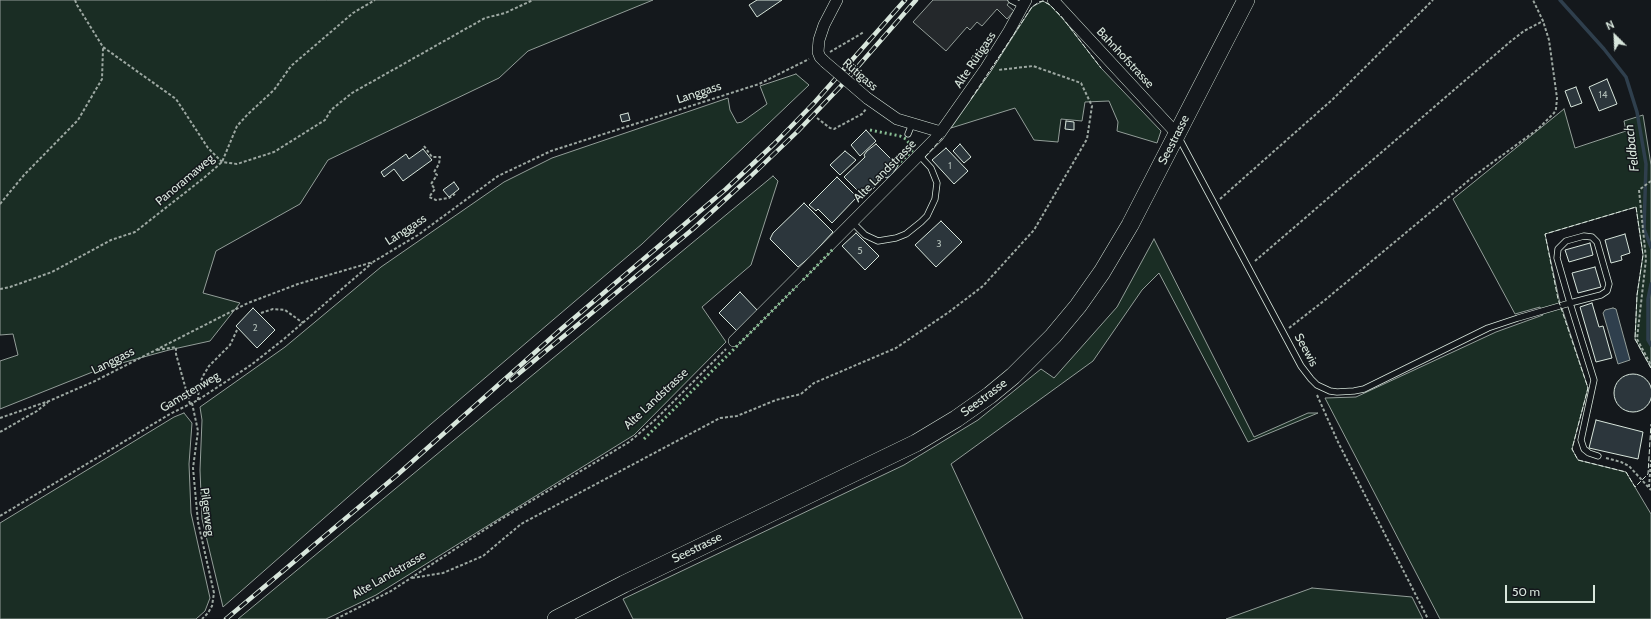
<!DOCTYPE html>
<html>
<head>
<meta charset="utf-8">
<style>
	body { margin:0 }
	#map { position:relative; width:1651px; height:619px; overflow:hidden; background:#14181c; font-family:Cabin,sans-serif }
	canvas { display:block }
	.north { position:absolute; left:1595px; top:16px; width:40px; height:40px; -webkit-text-stroke:3px #14181c; paint-order:stroke; rotate:336deg; font-size:11px; font-weight:700; line-height:16px; text-align:center; color:#d8e6dc }
	.north::after { content:''; display:block; margin:auto; width:14px; height:18px; background:#d8e6dc; clip-path:polygon(50% 0,100% 100%,50% 72%,0 100%) }
	.scale { position:absolute; left:1505px; top:585px; width:90px; height:18px; box-sizing:border-box; border:2px solid #d8e6dc; border-top:0; padding-left:5px; font-size:12px; line-height:14px; white-space:nowrap; color:#d8e6dc; -webkit-text-stroke:3px #14181c; paint-order:stroke }
</style>
</head>
<body>
<div id="map">
<canvas width="1651" height="619"></canvas>
<div class="north">N</div>
<div class="scale">50 m</div>
</div>
<script>
const context = document.querySelector('canvas').getContext('2d');
context.lineJoin = 'round';
function fill(path, color) {
  context.fillStyle = color;
  context.fill(path, 'evenodd');
}
function toPath(rows) {
  const path = new Path2D();
  for (const r of rows) {
    if (r.length === 3) {
      path.moveTo(r[0] + r[2], r[1]);
      path.arc(r[0], r[1], r[2], 0, 2 * Math.PI);
      continue;
    }
    path.moveTo(r[0], r[1]);
    for (let i = 2; i < r.length; i += 2) path.lineTo(r[i], r[i + 1]);
  }
  return path;
}
function stroke(path, color, width, dash) {
  context.strokeStyle = color;
  context.lineWidth = width;
  context.lineCap = dash ? 'butt' : 'round';
  context.setLineDash(dash || []);
  context.stroke(path);
}
function drawText(font, color, halo, rows, align = 'center') {
  context.font = font + ' Cabin,sans-serif';
  context.lineWidth = 3;
  context.setLineDash([]);
  context.textBaseline = 'middle';
  context.strokeStyle = halo;
  context.fillStyle = color;
  for (const [text, x, y, turn = 0] of rows) {
    context.save();
    context.translate(x, y);
    context.rotate((+turn || 0) * Math.PI / 180);
    context.textAlign = isNaN(turn) ? turn : align;
    if (halo) context.strokeText(text, 0, 0);
    context.fillText(text, 0, 0);
    context.restore();
  }
}
const green = toPath([
	[0,0,653,0,528,51,499,78,328,160,300,204,216,251,203,293,240,303,210,341,169,350,100,369,0,409,0,361,18,355,13,334,0,335,0,0],
	[1043,1,1050,5,1061,16,1101,68,1161,131,1157,143,1117,131,1118,122,1109,101,1085,102,1082,121,1061,119,1058,142,1034,140,1015,108,951,128,991,71,1032,7,1043,1],
	[796,74,809,85,642,244,431,424,223,607,202,519,200,470,202,420,200,407,285,347,381,267,504,182,552,158,728,98,730,110,737,123,742,122,767,104,760,86,796,74],
	[1564,109,1575,148,1626,131,1624,121,1643,115,1651,165,1651,368,1635,339,1637,295,1643,255,1636,207,1545,234,1559,299,1588,388,1572,449,1578,460,1626,472,1651,514,1651,619,1440,619,1325,398,1356,397,1496,332,1543,315,1540,307,1515,314,1453,199,1564,109],
	[773,176,778,181,751,265,702,307,726,342,634,435,376,595,326,619,238,619,773,176],
	[1154,239,1254,437,1308,413,1318,413,1248,442,1159,273,1142,290,1093,361,951,464,1023,619,633,619,623,599,904,465,978,420,1041,369,1054,378,1117,307,1154,239],
	[184,413,192,423,189,464,191,513,210,598,205,611,196,619,0,619,0,523,174,417,184,413],
	[1312,588,1412,597,1423,619,1226,619,1312,588]
]);
fill(green, '#1a2d24');
stroke(green, '#939e99', 1);
const parking = toPath([
	[933,0,1011,0,1007,5,1014,11,1007,19,997,9,982,26,977,22,970,30,967,27,946,51,913,22,933,0]
]);
fill(parking, '#24282b');
stroke(parking, '#939e99', 1);
const water = toPath([
	[1613,308,1616,309,1630,360,1618,364,1603,313,1605,310,1613,308]
]);
fill(water, '#2f3f4d');
stroke(water, '#939e99', 1);
stroke(toPath([
	[1560,0,1604,49,1626,77,1637,112,1646,164,1644,229,1651,247],
	[1651,284,1648,299,1648,340,1651,345]
]), '#2f3f4d', 3.5);
const building = toPath([
	[757,0,782,0,757,17,749,5,757,0],
	[1607,79,1617,104,1599,111,1589,87,1607,79],
	[1576,87,1582,103,1571,107,1565,91,1576,87],
	[628,113,630,120,622,122,620,115,628,113],
	[1066,121,1074,122,1074,130,1065,129,1066,121],
	[866,130,876,141,860,156,851,145,866,130],
	[876,144,898,166,891,176,886,178,885,177,868,194,863,196,844,177,865,157,864,155,867,151,876,144],
	[960,144,971,157,964,163,953,151,960,144],
	[946,148,968,171,954,184,932,160,946,148],
	[423,149,432,160,403,181,394,169,384,177,381,172,406,154,409,159,423,149],
	[845,151,856,160,840,175,830,165,845,151],
	[837,177,857,197,832,223,818,209,816,211,809,205,837,177],
	[454,182,459,189,449,197,443,190,454,182],
	[804,203,833,232,810,257,798,267,770,239,773,233,804,203],
	[941,221,962,242,936,267,915,245,941,221],
	[856,233,879,256,865,270,842,246,856,233],
	[1625,234,1630,253,1621,256,1622,260,1611,263,1605,240,1625,234],
	[1590,243,1593,255,1569,262,1565,250,1590,243],
	[1595,267,1601,287,1578,293,1572,273,1595,267],
	[740,292,758,311,737,331,719,313,740,292],
	[1592,303,1599,327,1603,326,1612,358,1596,362,1580,307,1592,303],
	[253,308,275,330,257,348,236,326,253,308],
	[1633,393,19],
	[1596,420,1643,432,1638,459,1589,448,1596,420]
]);
fill(building, '#2c363c');
stroke(building, '#d8e6dc', 1);
const service = toPath([
	[1011,0,1023,6],
	[908,134,912,124],
	[1179,138,1301,366,1311,379,1317,385,1330,391,1337,392,1354,391,1364,389,1488,328,1518,318,1570,303,1594,380,1581,440,1584,449,1589,453,1598,456],
	[852,222,865,235,878,241,896,238,906,234,921,222,927,216,935,199,937,183,931,168,919,155],
	[1584,236,1592,237,1597,242,1609,284,1607,291,1601,295,1570,303,1557,258,1558,249,1566,241,1584,236]
]);
const minor = toPath([
	[1053,0,1177,134],
	[825,62,820,57,818,52,819,40,824,25,837,0],
	[867,98,897,119,941,132],
	[734,341,938,136,986,68,1009,31,1026,0]
]);
const primary = toPath([
	[556,619,624,584,916,443,956,419,990,395,1013,376,1053,336,1078,306,1102,272,1130,225,1246,0]
]);
stroke(service, '#d8e6dc', 7);
stroke(minor, '#d8e6dc', 12);
stroke(primary, '#d8e6dc', 18);
stroke(toPath([
	[75,0,77,5,103,47,176,99,208,148,222,162,237,164,274,152,325,120,331,110,352,93,485,18,505,13,533,0],
	[830,52,864,32],
	[817,118,830,128,834,129,862,114,866,109],
	[424,146,432,157,440,157,439,164,434,172,437,175,431,184,435,189,429,197,436,200,449,198,455,194],
	[1651,181,1639,190,1646,259,1637,339,1651,365],
	[1220,199,1333,99,1433,0],
	[0,204,24,175,78,120,102,79,103,48],
	[1255,261,1511,41,1524,31,1543,21],
	[0,289,10,287,52,272,111,240,135,232,205,177,222,162,237,126,248,114,274,90,291,66,353,13,375,0],
	[261,313,273,309,285,310,303,323],
	[1289,328,1325,300,1474,176,1538,129,1554,113,1556,109,1557,98,1549,40,1543,21,1533,0],
	[157,350,176,347,176,354,190,404],
	[1317,395,1338,442,1428,619],
	[198,400,199,386,203,376,209,366,230,345,237,330],
	[192,403,198,431,193,468,198,522,214,593,212,606,208,613,202,619],
	[0,418,49,401,95,381,248,303,298,284,373,262,418,235,498,176,551,151,759,84,809,59],
	[0,432,37,411,48,402],
	[1606,458,1621,462,1629,466,1651,490],
	[1649,487,1651,460],
	[0,516,170,414,198,400,251,365,284,339,372,263],
	[412,578,443,573,483,556,521,524,720,418,737,416,776,400,801,394,814,383,896,348,949,312,983,286,1034,230,1087,139,1092,106,1081,83,1033,66,998,70],
	[336,619,391,591,498,521,629,442,655,420,726,349]
]), '#9da8a2', 2, [3, 2]);
stroke(service, '#14181c', 5.5);
stroke(minor, '#14181c', 11);
stroke(primary, '#14181c', 17);
const rail = toPath([
	[511,380,693,229,750,177,798,131,840,87,916,0],
	[226,619,396,476,560,330,726,189,774,144,814,103,905,0]
]);
stroke(rail, '#d8e6dc', 4.5);
stroke(rail, '#14181c', 3, [9]);
const minorBridge = toPath([
	[825,62,867,98]
]);
stroke(minorBridge, '#d8e6dc', 12, []);
stroke(minorBridge, '#14181c', 11);
stroke(toPath([
	[870,130,900,136,906,139,909,143,909,145,912,151,897,165],
	[803,280,834,248],
	[644,439,797,286]
]), '#8ac095', 3, [2, 3]);
stroke(toPath([
	[971,99,1032,7,1039,2,1043,1,1050,5,1061,16,1101,68],
	[925,157,944,136],
	[1651,368,1635,339,1637,295,1643,255,1636,207,1545,234,1558,299,1588,388,1572,449,1578,460,1626,472,1635,487,1648,474,1651,424]
]), '#d8e6dc', 1, [5, 2]);
drawText('10px', '#adbab4', null, [
	["14",1603,95],
	["1",950,166],
	["3",939,244],
	["5",860,251],
	["2",255,328]
]);
drawText('12px', '#d8e6dc', '#14181c', [
	["Bahnhofstrasse",1125,58,47],
	["Alte Rütigass",975,60,-56],
	["Rütigass",860,75,41],
	["Langgass",699,93,-18],
	["Seestrasse",1174,140,-63],
	["Alte Landstrasse",885,171,-45],
	["Panoramaweg",185,180,-40],
	["Langgass",406,230,-33],
	["Seewis",1306,350,61],
	["Langgass",113,361,-27],
	["Gamstenweg",190,392,-31],
	["Seestrasse",984,398,-37],
	["Alte Landstrasse",656,399,-43],
	["Pilgerweg",207,512,83],
	["Seestrasse",697,548,-26],
	["Alte Landstrasse",389,575,-30]
]);
drawText('italic 13px', '#d8e6dc', '#14181c', [
	["Feldbach",1632,148,-97]
]);
</script>
</body>
</html>
